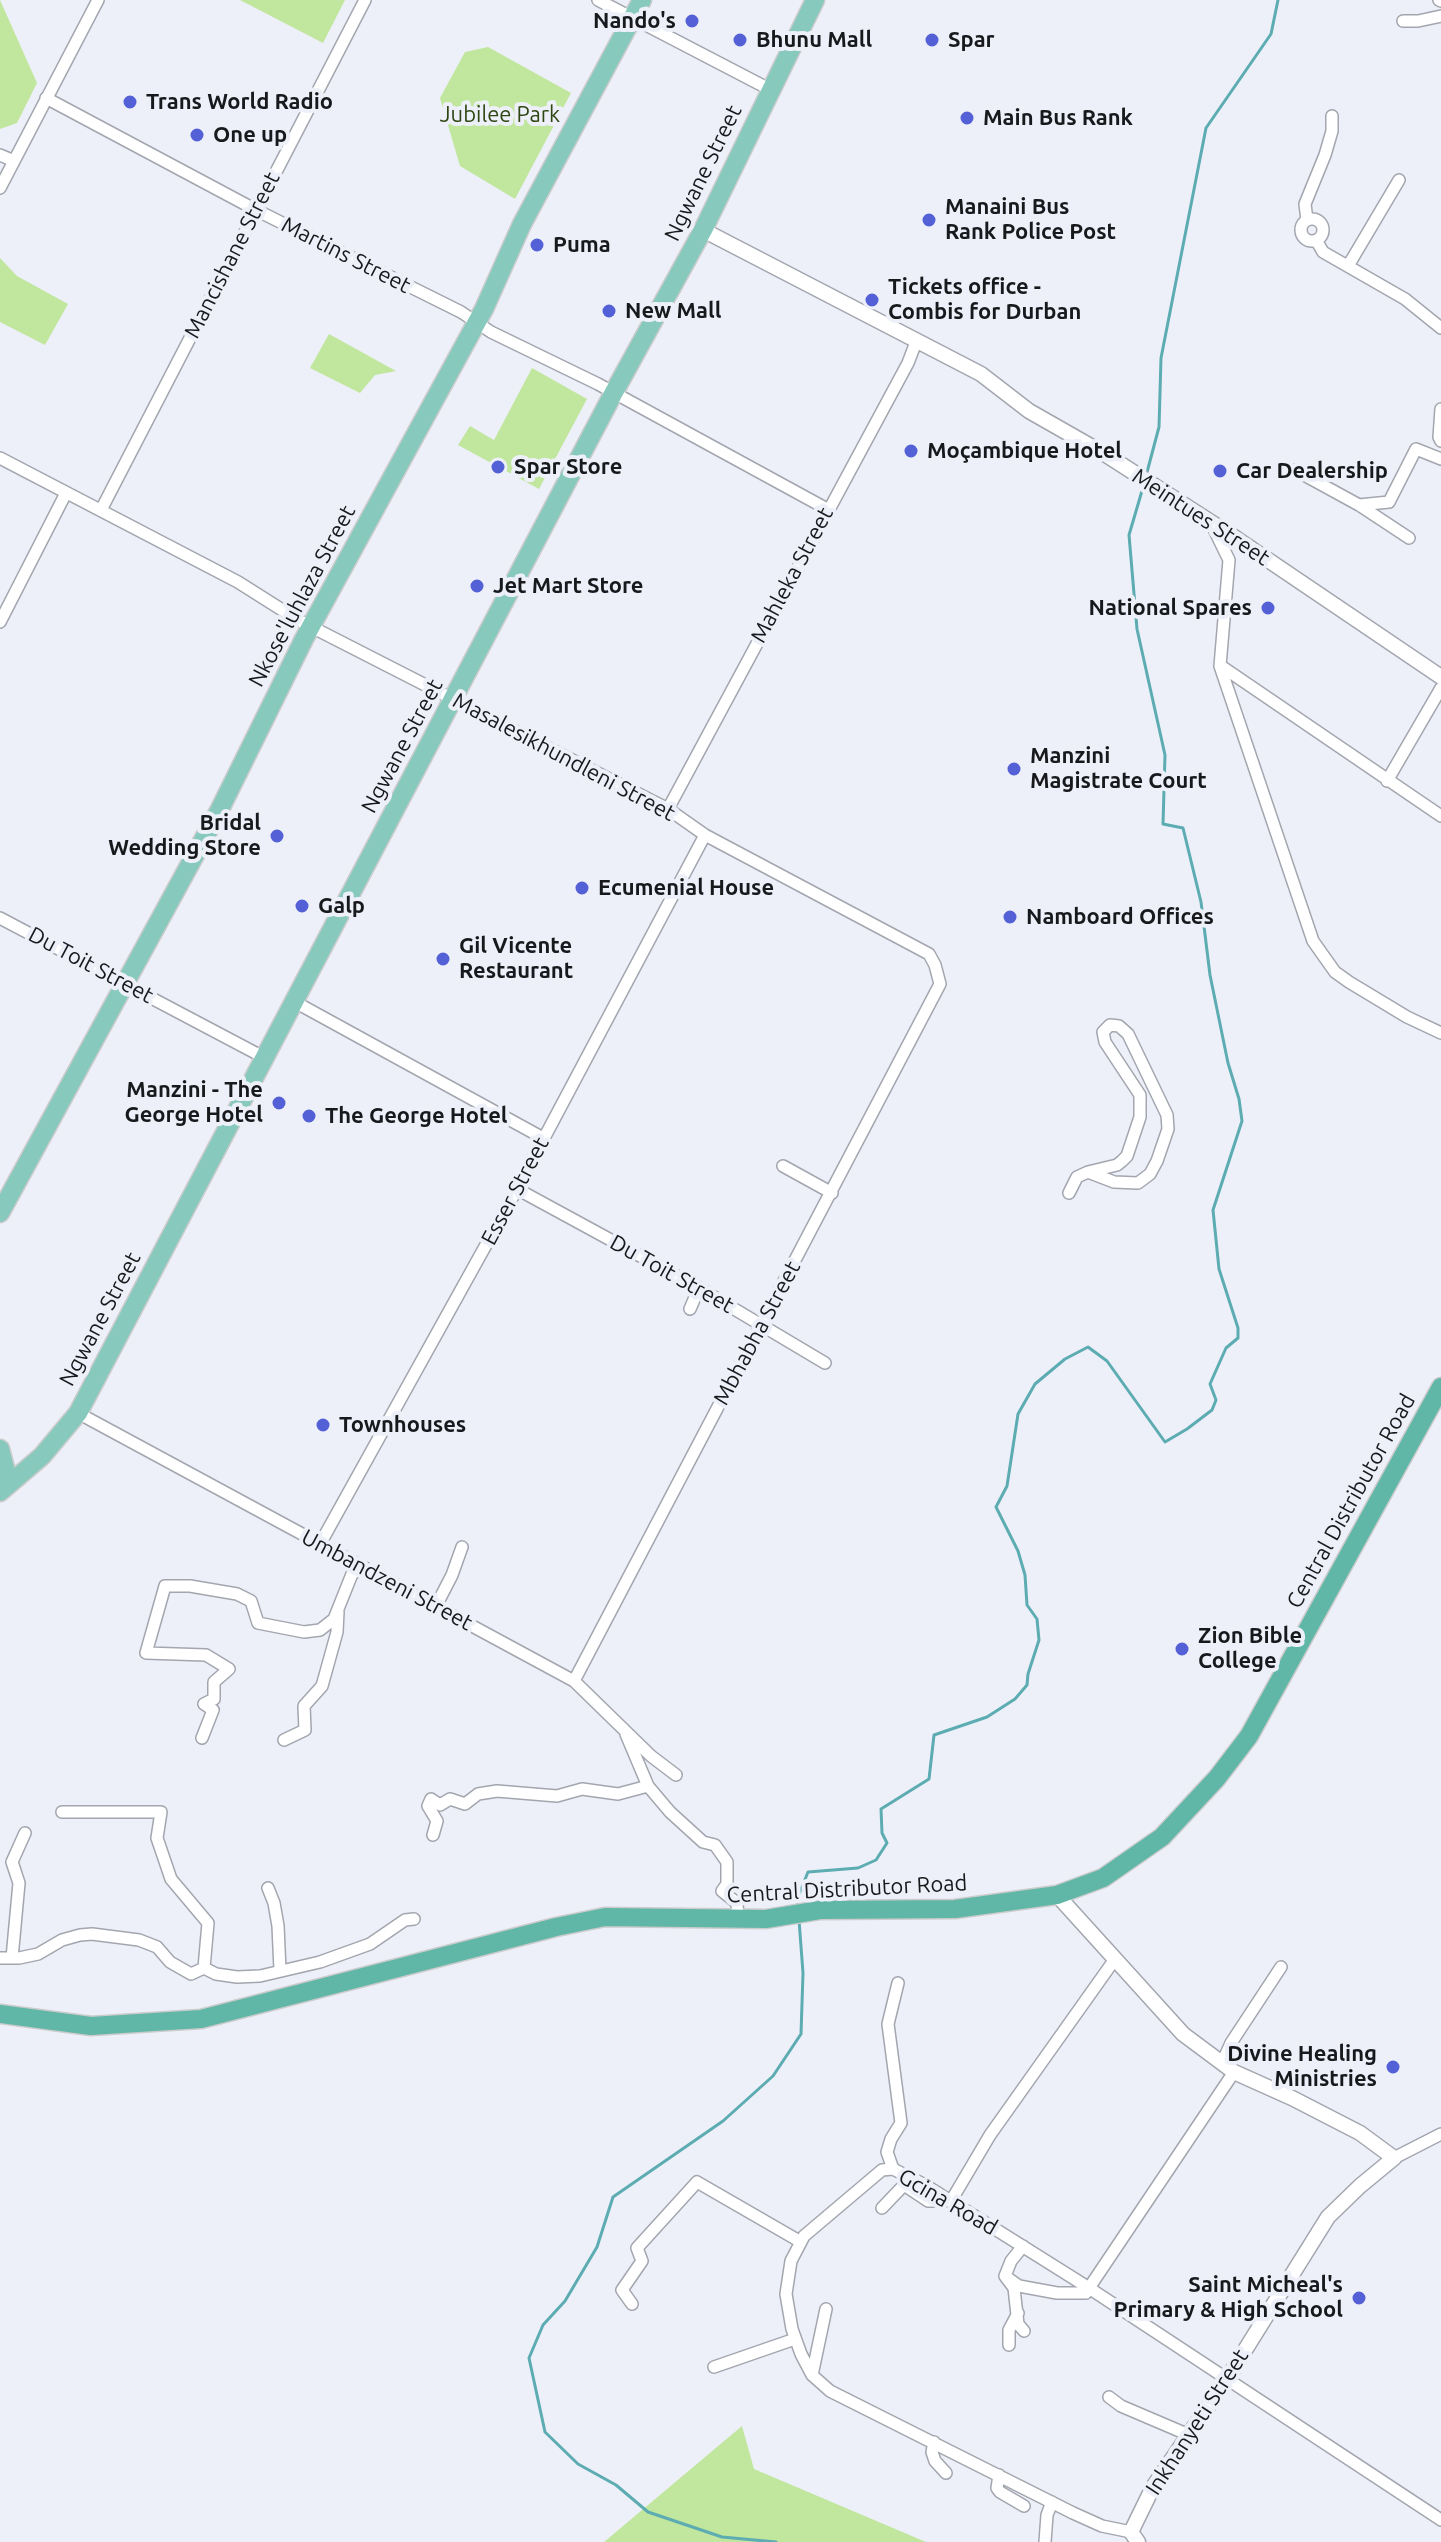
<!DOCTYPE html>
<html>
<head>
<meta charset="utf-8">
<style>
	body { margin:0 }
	canvas { display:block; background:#edf0f9 }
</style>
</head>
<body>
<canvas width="1441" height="2542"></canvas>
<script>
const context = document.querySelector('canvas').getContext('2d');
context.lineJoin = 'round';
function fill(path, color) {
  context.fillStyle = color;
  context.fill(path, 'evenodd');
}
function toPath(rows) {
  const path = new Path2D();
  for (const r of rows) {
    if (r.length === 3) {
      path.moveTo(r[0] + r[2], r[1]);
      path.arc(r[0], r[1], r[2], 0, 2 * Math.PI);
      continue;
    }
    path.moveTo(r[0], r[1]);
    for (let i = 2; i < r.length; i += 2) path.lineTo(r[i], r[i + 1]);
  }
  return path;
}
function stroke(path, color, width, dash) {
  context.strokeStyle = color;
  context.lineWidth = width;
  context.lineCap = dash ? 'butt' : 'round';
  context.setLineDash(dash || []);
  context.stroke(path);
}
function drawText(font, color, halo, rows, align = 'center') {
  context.font = font + ' Ubuntu,sans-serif';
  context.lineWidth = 8;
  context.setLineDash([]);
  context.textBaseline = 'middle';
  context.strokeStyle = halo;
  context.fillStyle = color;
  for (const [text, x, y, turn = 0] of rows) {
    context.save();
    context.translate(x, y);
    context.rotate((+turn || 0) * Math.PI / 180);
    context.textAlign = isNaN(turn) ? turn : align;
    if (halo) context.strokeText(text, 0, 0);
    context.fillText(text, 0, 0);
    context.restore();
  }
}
fill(toPath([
	[0,0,37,83,17,123,0,129],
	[240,0,345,0,323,43],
	[488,47,571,93,515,199,460,166,440,98,465,52],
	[0,258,17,276,68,304,45,345,0,322],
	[329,334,396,371,375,375,360,393,310,368],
	[532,368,587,399,539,489,458,445,470,426,494,440],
	[742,2426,754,2469,926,2542,604,2542]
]), '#c1e69d');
stroke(toPath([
	[1146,476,1159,427,1161,358,1206,128,1271,34,1278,0],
	[798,1908,798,1897,808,1872,858,1868,876,1860,887,1843,882,1833,881,1809,929,1779,934,1735,987,1717,1015,1699,1027,1685,1028,1674,1039,1640,1037,1619,1027,1605,1025,1575,1018,1551,996,1507,1007,1486,1018,1414,1035,1384,1065,1359,1088,1347,1107,1361,1165,1442,1187,1429,1212,1410,1216,1400,1210,1384,1226,1348,1238,1338,1238,1328,1219,1269,1213,1210,1242,1121,1239,1099,1228,1063,1210,975,1201,902,1183,828,1163,824,1165,755,1137,629,1129,535,1144,484],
	[776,2542,722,2537,648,2512,616,2485,578,2464,545,2432,529,2358,543,2325,565,2301,597,2247,613,2197,723,2121,773,2076,801,2034,803,1973,799,1920]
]), '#5cacb2', 3);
const minor = toPath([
	[598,0,771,90],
	[1439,0,1441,1],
	[1403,21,1418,21,1441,16],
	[46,98,256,210,461,312,491,332,598,384,827,509],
	[0,155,14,161],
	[0,188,98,0],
	[1312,230,11],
	[1307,220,1305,204,1325,155,1332,131,1332,116],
	[1316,240,1323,252,1405,299,1441,328],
	[1348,266,1399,180],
	[1441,409,1439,437,1441,441],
	[0,458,238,582,298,620,668,809,705,835,929,954,935,965,940,984,574,1681],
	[1295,470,1359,505,1409,538],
	[1359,505,1389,502,1416,449,1441,459],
	[101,510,365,0],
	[1211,523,1229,560,1220,666,1313,941,1335,972,1349,982,1407,1017,1441,1033],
	[0,622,66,493],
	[1221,666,1441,816],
	[1387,781,1441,688],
	[668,809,908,363,916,342],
	[0,918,265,1058],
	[295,1002,543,1138],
	[783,1166,832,1193],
	[517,1189,699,1288,825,1363],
	[1069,1193,1077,1177,1088,1172,1117,1165,1122,1161,1127,1156,1140,1117,1140,1095,1105,1042,1103,1032,1110,1025,1119,1026,1128,1034,1167,1115,1168,1129,1157,1161,1150,1174,1138,1183,1114,1182,1088,1172],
	[690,1309,699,1288],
	[78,1413,574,1681,651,1756,676,1775],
	[320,1544,517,1189,705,835],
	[436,1606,452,1575,462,1547],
	[626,1734,648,1786,670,1812,703,1842,715,1845,727,1862,727,1884,722,1891,737,1903,738,1919],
	[202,1738,213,1710,204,1704,214,1699,214,1682,229,1669,206,1655,146,1653,165,1586,190,1586,237,1594,251,1601,258,1623,304,1632,320,1630,334,1619,352,1574,363,1567],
	[284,1740,305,1730,304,1706,322,1686,337,1632,338,1612],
	[62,1812,161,1812,157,1838,171,1879,208,1923,204,1968],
	[433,1835,437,1821,428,1806,431,1799,440,1805,450,1799,465,1804,478,1794,497,1791,557,1796,582,1789,618,1794,648,1786],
	[268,1888,274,1903,278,1926,280,1970],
	[0,1958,19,1958,38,1954,62,1940,80,1935,92,1934,139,1940,157,1947,170,1962,191,1974,204,1968,216,1974,237,1977,260,1976,320,1962,370,1944,405,1920,414,1919],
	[12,1958,19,1883,12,1862,25,1833],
	[1222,2063,1231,2043,1281,1967],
	[1394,2158,1441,2134],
	[893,2169,887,2152,891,2139,901,2123,888,2024,898,1983],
	[882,2208,904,2185,928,2201,951,2201,990,2135,1115,1959],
	[1023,2246,1011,2261,1005,2276,1014,2288,1018,2324,1024,2331],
	[1009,2279,1019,2286,1057,2293,1086,2293],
	[1089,2288,1234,2072],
	[632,2304,622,2290,642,2261,637,2248,697,2182,801,2242],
	[1009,2345,1009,2330,1018,2313],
	[714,2367,795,2339],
	[812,2375,826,2309],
	[1109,2397,1121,2406,1189,2435],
	[934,2442,932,2452,935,2461,946,2473],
	[999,2475,997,2488,1000,2492,1024,2506],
	[1131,2532,1102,2526,1073,2513,830,2391,812,2375,801,2354,792,2329,786,2294,791,2261,804,2236,882,2170,893,2169,925,2185,1089,2288,1441,2520],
	[1045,2542,1047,2515,1052,2502]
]);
const tertiary = toPath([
	[703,230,981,374,1029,411,1108,456,1237,539,1441,677],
	[1057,1895,1183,2034,1234,2072,1292,2098,1360,2133,1394,2158,1360,2186,1328,2217,1227,2379,1153,2487,1131,2532,1138,2542]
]);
const primary = toPath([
	[0,1213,220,809,304,639,484,309,522,224,642,0],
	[0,1449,5,1468,0,1489],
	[0,1492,42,1456,78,1413,613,394,703,230,815,0]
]);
const trunk = toPath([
	[0,2014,91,2026,201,2019,556,1927,605,1917,766,1919,820,1910,955,1909,1057,1895,1103,1878,1162,1837,1217,1778,1249,1736,1441,1387]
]);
stroke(minor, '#a3a6ae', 14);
stroke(tertiary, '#a3a6ae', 17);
stroke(primary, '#cccccd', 21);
stroke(trunk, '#cccccd', 21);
stroke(minor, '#fff', 11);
stroke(tertiary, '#fff', 14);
stroke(primary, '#88c9bd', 18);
stroke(trunk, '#60b7a7', 18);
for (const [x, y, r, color] of [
	[692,21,8,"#5360d6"],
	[740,40,8,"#5360d6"],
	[932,40,8,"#5360d6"],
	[130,102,8,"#5360d6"],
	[967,118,8,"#5360d6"],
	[197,135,8,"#5360d6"],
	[929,220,8,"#5360d6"],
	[537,245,8,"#5360d6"],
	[872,300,8,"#5360d6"],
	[609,311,8,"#5360d6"],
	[911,451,8,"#5360d6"],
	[498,467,8,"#5360d6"],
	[1220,471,8,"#5360d6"],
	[477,586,8,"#5360d6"],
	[1268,608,8,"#5360d6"],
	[1014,769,8,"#5360d6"],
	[277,836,8,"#5360d6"],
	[582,888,8,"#5360d6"],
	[302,906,8,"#5360d6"],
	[1010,917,8,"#5360d6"],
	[443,959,8,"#5360d6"],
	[279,1103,8,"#5360d6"],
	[309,1116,8,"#5360d6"],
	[323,1425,8,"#5360d6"],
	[1182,1649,8,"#5360d6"],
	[1393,2067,8,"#5360d6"],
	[1359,2298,8,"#5360d6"]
]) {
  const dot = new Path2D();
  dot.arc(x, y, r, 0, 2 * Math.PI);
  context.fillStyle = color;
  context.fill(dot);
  stroke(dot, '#edf0f9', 3);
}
drawText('bold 22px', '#18191c', '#edf0f9', [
	["Nando's",676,21,"right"],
	["Bhunu Mall",756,40],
	["Spar",948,40],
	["Trans World Radio",146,102],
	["Main Bus Rank",983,118],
	["One up",213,135],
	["Manaini Bus",945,207],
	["Rank Police Post",945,232],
	["Puma",553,245],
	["Tickets office -",888,287],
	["Combis for Durban",888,312],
	["New Mall",625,311],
	["Moçambique Hotel",927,451],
	["Spar Store",514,467],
	["Car Dealership",1236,471],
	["Jet Mart Store",493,586],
	["National Spares",1252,608,"right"],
	["Manzini",1030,756],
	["Magistrate Court",1030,781],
	["Bridal",261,823,"right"],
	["Wedding Store",261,848,"right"],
	["Ecumenial House",598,888],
	["Galp",318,906],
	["Namboard Offices",1026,917],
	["Gil Vicente",459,946],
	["Restaurant",459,971],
	["Manzini - The",263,1090,"right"],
	["George Hotel",263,1115,"right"],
	["The George Hotel",325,1116],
	["Townhouses",339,1425],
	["Zion Bible",1198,1636],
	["College",1198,1661],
	["Divine Healing",1377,2054,"right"],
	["Ministries",1377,2079,"right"],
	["Saint Micheal's",1343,2285,"right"],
	["Primary & High School",1343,2310,"right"]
], 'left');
drawText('22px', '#2f4613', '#edf0f9', [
	["Jubilee Park",500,115]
]);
drawText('22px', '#18191c', '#edf0f9', [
	["Ngwane Street",703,173,-64],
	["Mancishane Street",232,255,-63],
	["Martins Street",346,255,27],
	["Meintues Street",1201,517,33],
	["Mahleka Street",792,575,-62],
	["Nkose'luhlaza Street",302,596,-62],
	["Ngwane Street",402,746,-62],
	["Masalesikhundleni Street",564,757,28],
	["Du Toit Street",91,965,28],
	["Esser Street",515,1191,-62],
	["Du Toit Street",672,1274,29],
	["Ngwane Street",100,1319,-62],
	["Mbhabha Street",757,1333,-62],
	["Central Distributor Road",1351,1501,-61],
	["Umbandzeni Street",387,1580,28],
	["Central Distributor Road",847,1889,-3],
	["Gcina Road",948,2202,30],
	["Inkhanyeti Street",1197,2422,-57]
]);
</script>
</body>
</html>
